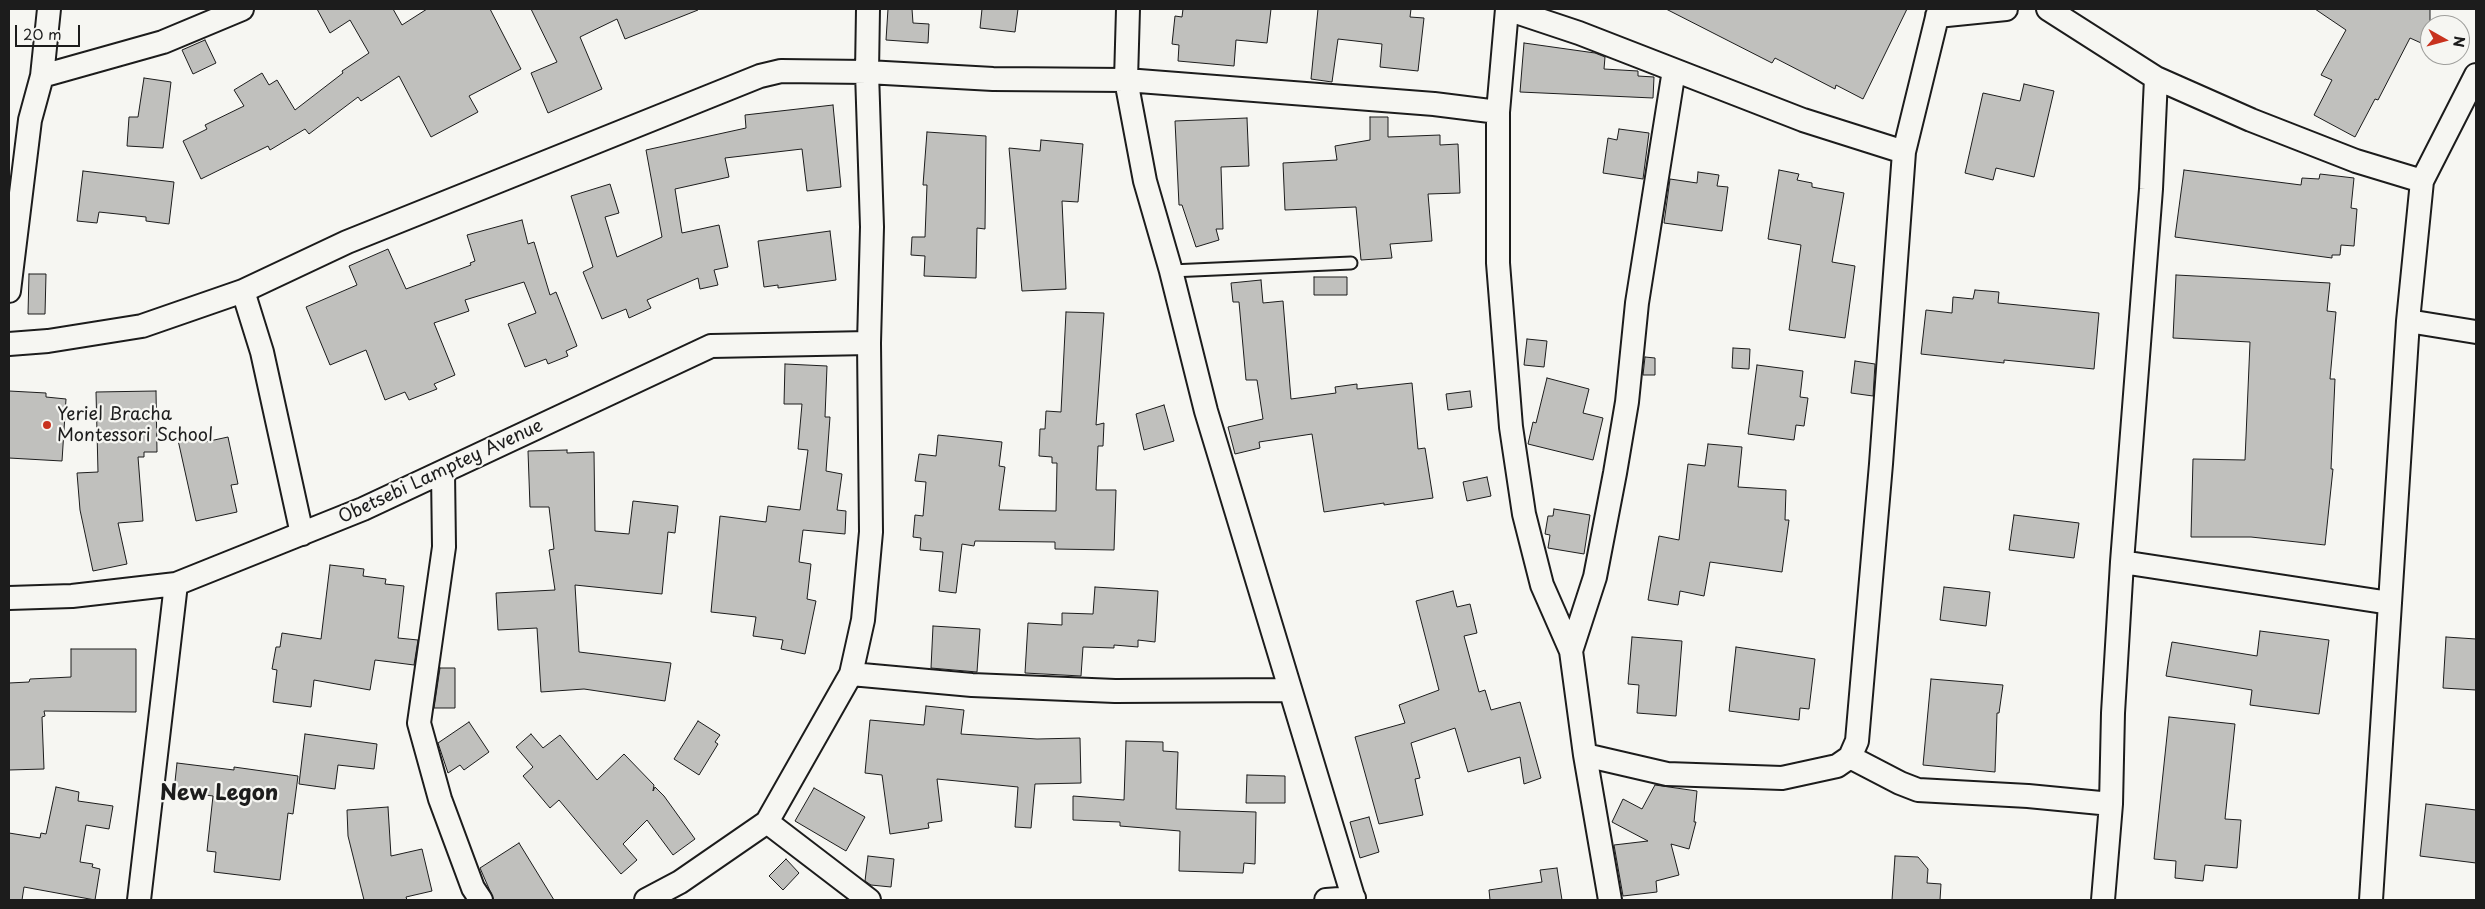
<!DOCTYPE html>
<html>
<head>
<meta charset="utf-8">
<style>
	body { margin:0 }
	#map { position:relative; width:2485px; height:909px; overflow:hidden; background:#f6f6f2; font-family:"Playpen Sans",sans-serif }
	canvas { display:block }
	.frame { position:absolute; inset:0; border:10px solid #1c1c1c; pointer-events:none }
	.north { position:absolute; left:2420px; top:15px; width:50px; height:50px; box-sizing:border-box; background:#f6f6f2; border:1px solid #9f9f9c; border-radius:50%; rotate:97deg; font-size:14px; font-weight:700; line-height:20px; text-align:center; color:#1c1c1c }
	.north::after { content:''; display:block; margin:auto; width:18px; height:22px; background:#c8321e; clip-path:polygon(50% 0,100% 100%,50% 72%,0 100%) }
	.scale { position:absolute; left:15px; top:25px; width:65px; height:22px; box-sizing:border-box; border:2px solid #1c1c1c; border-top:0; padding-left:6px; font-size:15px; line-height:18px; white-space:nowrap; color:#1c1c1c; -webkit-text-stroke:4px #f6f6f2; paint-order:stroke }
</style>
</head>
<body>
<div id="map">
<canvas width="2485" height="909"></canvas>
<div class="frame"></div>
<div class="north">N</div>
<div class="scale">20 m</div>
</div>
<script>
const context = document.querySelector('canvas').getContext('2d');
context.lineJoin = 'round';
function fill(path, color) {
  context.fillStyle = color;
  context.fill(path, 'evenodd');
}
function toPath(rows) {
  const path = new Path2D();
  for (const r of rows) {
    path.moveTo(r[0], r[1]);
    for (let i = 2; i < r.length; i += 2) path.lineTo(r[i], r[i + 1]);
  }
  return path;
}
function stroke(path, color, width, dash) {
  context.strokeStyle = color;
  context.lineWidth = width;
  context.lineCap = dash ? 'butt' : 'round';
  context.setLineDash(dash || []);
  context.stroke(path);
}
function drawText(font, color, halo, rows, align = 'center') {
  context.font = font + ' "Playpen Sans",sans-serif';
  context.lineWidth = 4.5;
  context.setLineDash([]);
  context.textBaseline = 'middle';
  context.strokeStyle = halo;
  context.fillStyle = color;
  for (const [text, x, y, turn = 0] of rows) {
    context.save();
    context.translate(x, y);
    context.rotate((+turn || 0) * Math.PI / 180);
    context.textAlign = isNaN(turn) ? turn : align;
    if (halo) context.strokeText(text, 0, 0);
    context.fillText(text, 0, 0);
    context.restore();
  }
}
const building = toPath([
	[317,9,393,9,402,25,427,9,490,9,521,69,469,96,478,112,431,137,399,76,361,101,358,97,309,134,305,129,270,150,268,146,201,179,183,141,207,129,205,125,244,106,234,90,262,73,269,85,277,80,295,110,343,73,342,71,369,53,350,20,330,33,317,9],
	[531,9,698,9,698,10,625,39,617,19,580,37,602,89,548,113,531,73,557,62,531,9],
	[888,9,912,9,913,23,929,24,928,43,886,40,888,9],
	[982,9,1018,9,1015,32,980,28,982,9],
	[1183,9,1271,9,1267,43,1236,40,1234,66,1178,61,1179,45,1172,44,1175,16,1182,17,1183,9],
	[1318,9,1411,9,1410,17,1424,18,1418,71,1380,67,1382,44,1338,39,1332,82,1311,79,1318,9],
	[1666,9,1907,9,1863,99,1836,85,1835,89,1775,58,1772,63,1666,9],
	[2315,9,2430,9,2430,47,2410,38,2378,100,2375,99,2355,137,2314,115,2332,80,2321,75,2346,30,2315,9],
	[205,40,216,63,193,74,182,50,205,40],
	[1524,43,1595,53,1605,57,1604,69,1638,71,1638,76,1654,77,1653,98,1520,92,1524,43],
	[144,78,171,82,163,148,127,146,129,117,138,117,144,78],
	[2024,84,2054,91,2034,177,1996,168,1993,180,1965,173,1983,93,2020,101,2024,84],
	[833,105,841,187,807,191,802,149,725,158,729,177,675,189,682,233,719,225,728,267,714,270,718,285,700,289,698,278,647,300,651,308,629,318,626,309,602,319,583,272,593,267,571,196,610,184,619,213,605,217,617,257,662,237,646,150,746,128,745,115,833,105],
	[1370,117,1388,117,1388,137,1440,135,1440,145,1458,144,1460,193,1428,194,1432,241,1390,244,1392,258,1361,260,1356,207,1285,210,1283,163,1337,160,1335,146,1370,140,1370,117],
	[1247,118,1249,166,1221,167,1223,229,1216,229,1219,240,1196,247,1182,205,1179,205,1175,121,1247,118],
	[1619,129,1649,133,1643,179,1603,173,1608,138,1617,140,1619,129],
	[927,132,986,136,985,229,977,228,976,278,924,276,925,256,911,255,912,237,925,237,927,185,923,185,927,132],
	[1041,140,1083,144,1078,202,1062,201,1066,289,1022,291,1009,148,1040,151,1041,140],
	[1779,170,1799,174,1797,180,1812,183,1812,187,1844,193,1832,262,1855,266,1845,338,1789,330,1801,245,1768,239,1779,170],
	[2184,170,2301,185,2302,178,2319,179,2320,174,2354,178,2351,208,2357,209,2354,246,2341,245,2340,255,2332,255,2332,258,2175,237,2184,170],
	[83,171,174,182,169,224,146,221,146,217,99,212,97,223,77,221,83,171],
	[1698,172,1719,175,1717,186,1728,187,1722,231,1664,223,1670,179,1697,183,1698,172],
	[522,220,528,244,534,242,550,295,556,292,577,346,566,351,568,356,548,364,546,359,525,367,508,324,536,313,524,282,465,300,469,311,434,323,455,375,434,384,437,389,409,400,405,392,385,400,366,350,330,365,306,307,357,285,349,266,388,249,406,289,471,265,470,263,475,261,467,235,522,220],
	[830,231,836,280,778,288,778,285,764,287,758,241,830,231],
	[29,274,46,274,45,314,28,314,29,274],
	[2176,275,2330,283,2327,311,2336,312,2330,379,2335,379,2331,469,2333,469,2325,545,2251,537,2191,537,2193,459,2245,460,2250,342,2173,338,2176,275],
	[1314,277,1347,277,1347,295,1314,295,1314,277],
	[1261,280,1263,303,1283,301,1291,399,1336,393,1335,387,1357,384,1357,389,1412,383,1418,449,1425,448,1433,498,1384,505,1384,503,1324,512,1312,434,1259,442,1260,448,1235,454,1228,427,1263,419,1257,380,1246,380,1239,302,1233,302,1231,283,1261,280],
	[1975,290,1999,292,1998,303,2099,313,2094,369,2004,360,2004,363,1921,354,1926,310,1952,313,1953,297,1973,299,1975,290],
	[1066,312,1104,313,1096,425,1104,423,1103,446,1098,446,1096,490,1116,490,1114,550,1055,549,1055,542,975,541,974,546,962,544,956,593,939,591,943,552,920,550,921,538,913,537,915,515,923,516,926,482,915,481,919,454,936,456,938,435,1002,442,999,466,1005,467,999,510,1056,511,1057,463,1052,463,1052,457,1039,456,1040,429,1045,429,1046,411,1061,412,1066,312],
	[1527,339,1547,341,1544,367,1524,365,1527,339],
	[1733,348,1750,349,1749,369,1732,368,1733,348],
	[1645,357,1655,358,1655,375,1643,375,1645,357],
	[1855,361,1875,364,1873,396,1851,393,1855,361],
	[785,364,827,366,825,417,830,417,826,471,842,474,837,510,846,511,845,534,803,530,799,562,811,564,807,599,816,601,805,654,781,649,783,640,753,636,756,617,711,612,720,516,766,522,768,506,800,510,808,450,798,449,802,404,784,404,785,364],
	[1757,365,1803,371,1800,397,1808,398,1804,426,1796,425,1794,440,1748,434,1757,365],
	[1547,378,1589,389,1583,413,1603,418,1593,460,1528,444,1533,422,1536,423,1547,378],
	[9,391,46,393,46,397,66,399,62,461,9,458,9,391],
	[156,391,157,452,144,452,144,457,138,457,143,521,118,523,127,564,93,571,80,510,77,473,98,472,96,392,156,391],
	[1470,391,1472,407,1448,410,1446,394,1470,391],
	[1164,405,1174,441,1144,450,1136,414,1164,405],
	[203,435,205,442,228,437,238,484,231,485,237,512,196,521,178,440,203,435],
	[1708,444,1742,447,1738,487,1786,490,1785,520,1789,520,1782,572,1710,562,1704,596,1680,591,1678,605,1648,600,1659,536,1679,540,1688,464,1705,466,1708,444],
	[567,450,567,453,594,452,595,531,629,534,633,501,678,506,675,533,668,532,662,594,575,585,579,652,671,663,665,701,584,689,541,692,537,628,498,630,496,593,555,590,549,550,554,549,549,507,530,507,528,451,567,450],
	[1487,477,1491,496,1467,501,1463,482,1487,477],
	[1554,509,1590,515,1584,554,1548,548,1550,535,1545,534,1548,516,1553,516,1554,509],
	[2014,515,2079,523,2074,558,2009,550,2014,515],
	[330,565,364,569,363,576,386,579,385,584,404,586,398,638,418,640,414,665,375,660,370,690,314,680,311,707,273,702,277,670,272,669,276,647,280,647,282,633,321,639,330,565],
	[1095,587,1158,591,1155,642,1138,640,1138,647,1114,645,1114,648,1083,647,1081,676,1025,673,1028,623,1062,625,1062,613,1093,614,1095,587],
	[1944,587,1990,592,1986,626,1940,620,1944,587],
	[1453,591,1457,607,1470,604,1477,633,1464,636,1479,692,1485,690,1491,710,1520,702,1541,778,1524,784,1520,757,1468,772,1455,728,1411,743,1420,778,1415,779,1423,815,1379,824,1355,737,1405,723,1399,705,1439,690,1416,601,1453,591],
	[933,626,980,629,977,672,931,668,933,626],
	[2260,631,2329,640,2319,714,2250,705,2252,690,2166,676,2172,642,2257,656,2260,631],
	[1632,637,1682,641,1676,716,1637,713,1639,685,1628,684,1632,637],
	[2446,637,2476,639,2476,690,2443,688,2446,637],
	[1736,647,1815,659,1809,709,1800,708,1799,720,1729,711,1736,647],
	[71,649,136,649,136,712,44,711,45,716,42,717,44,769,9,770,9,683,29,682,30,679,71,677,71,649],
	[440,668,455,668,455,708,434,708,440,668],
	[1931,679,2003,685,1999,713,1997,713,1995,772,1923,765,1931,679],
	[926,706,964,710,961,734,1037,739,1080,738,1081,783,1035,784,1031,828,1015,827,1018,787,937,779,942,821,928,823,929,828,890,834,882,775,865,773,870,720,924,725,926,706],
	[2169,717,2235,724,2225,819,2241,820,2237,868,2205,865,2203,881,2175,878,2176,861,2154,859,2169,717],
	[698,721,720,735,715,742,718,744,699,775,674,759,698,721],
	[469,722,489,752,464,770,460,765,448,773,438,743,469,722],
	[305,734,377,744,374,769,338,765,335,789,299,784,305,734],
	[531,734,543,748,560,735,597,780,624,754,654,785,653,791,655,787,664,796,695,839,673,855,647,820,623,844,637,860,621,874,559,800,550,808,523,776,533,767,516,747,531,734],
	[1126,741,1163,742,1163,751,1178,752,1176,809,1256,812,1255,864,1244,863,1243,873,1179,871,1180,831,1120,826,1120,822,1073,820,1073,796,1124,800,1126,741],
	[177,763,234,770,234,767,298,776,293,814,288,813,280,880,214,872,216,852,207,851,213,796,174,791,177,763],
	[1247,775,1285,776,1285,803,1246,803,1247,775],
	[1655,785,1697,791,1694,822,1696,822,1689,849,1671,844,1679,875,1656,881,1657,892,1623,896,1614,845,1648,841,1612,822,1623,799,1642,809,1655,785],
	[56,787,79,792,78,801,113,806,109,829,86,825,80,862,93,864,92,867,100,869,95,900,24,887,22,900,9,900,9,833,40,838,41,833,46,834,56,787],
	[814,788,865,817,846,851,795,821,814,788],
	[2426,804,2476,810,2476,863,2420,856,2426,804],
	[388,807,391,856,422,849,432,891,406,897,407,900,364,900,348,836,347,810,388,807],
	[1369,817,1379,852,1360,858,1350,822,1369,817],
	[519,843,554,900,494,900,480,868,519,843],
	[868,856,894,859,891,887,871,885,865,881,868,856],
	[1895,856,1918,857,1928,869,1927,883,1941,884,1940,900,1892,900,1895,856],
	[786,859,799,873,783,890,769,876,786,859],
	[1557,868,1562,900,1490,900,1489,890,1542,882,1540,870,1557,868]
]);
fill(building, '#c0c0bd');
stroke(building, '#1c1c1c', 1);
const lane = toPath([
	[1171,271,1351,263]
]);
const street = toPath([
	[1128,9,1126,80,1145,181,1171,271,1206,411,1354,900],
	[1507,9,1498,112,1498,263,1511,427,1524,514,1542,585,1571,651,1585,755,1610,900],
	[1507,9,1579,33,1803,120,1904,152],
	[2048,9,2156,78,2251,120,2356,161,2422,181],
	[1937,16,2006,9],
	[42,76,163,42,242,9],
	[9,291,30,120,42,76,49,9],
	[243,291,262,352,302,534],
	[2408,321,2476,332],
	[9,344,48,341,142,326,243,291,347,242,760,76,781,71,867,72,993,79,1126,80,1434,104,1498,112],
	[443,472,444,547,419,723,440,799,473,888,481,900],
	[2122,562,2390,603],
	[9,598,72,596,176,584,363,509,711,346,869,343],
	[1571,651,1595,577,1615,473,1627,402,1637,303,1674,70],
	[851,674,972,685,1115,691,1290,690],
	[1585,755,1667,774,1782,778,1837,766,1850,757,1857,741,1881,464,1904,152,1939,9],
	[1850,757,1900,783,1918,790,2028,796,2111,804],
	[767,822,869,900],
	[139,900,176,584],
	[646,900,680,882,767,822,851,674,863,620,871,532,869,343,872,227,867,72,868,9],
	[1326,900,1354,898],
	[2103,900,2111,804,2113,713,2122,562,2151,189,2156,78],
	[2371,900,2408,321,2422,181,2476,75]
]);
stroke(lane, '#1c1c1c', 15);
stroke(street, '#1c1c1c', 26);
stroke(lane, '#f6f6f2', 11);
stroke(street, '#f6f6f2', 22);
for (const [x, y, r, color] of [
	[47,425,5,"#c8321e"]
]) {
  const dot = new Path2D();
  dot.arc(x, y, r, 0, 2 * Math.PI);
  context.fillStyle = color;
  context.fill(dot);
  stroke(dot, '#f6f6f2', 2);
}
drawText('18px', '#1c1c1c', '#f6f6f2', [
	["Yeriel Bracha",57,415],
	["Montessori School",57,436]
], 'left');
drawText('18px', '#1c1c1c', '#f6f6f2', [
	["Obetsebi Lamptey Avenue",441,472,-25]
]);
drawText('bold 22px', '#1c1c1c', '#f6f6f2', [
	["New Legon",219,794]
]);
</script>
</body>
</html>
